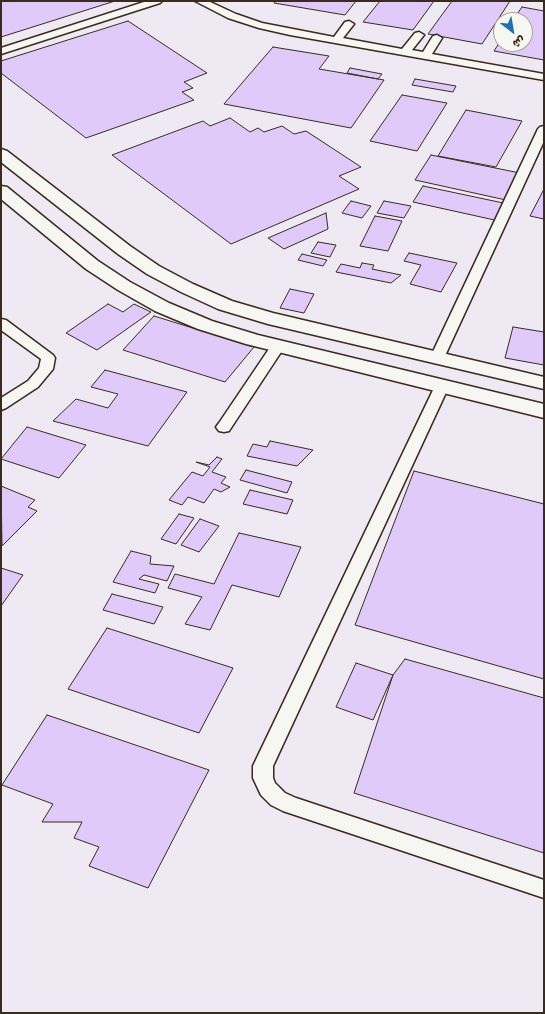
<!DOCTYPE html>
<html>
<head>
<meta charset="utf-8">
<style>
	body { margin:0 }
	#map { position:relative; width:545px; height:1014px; overflow:hidden; background:#efe9f4; font-family:Sriracha,"Playpen Sans Arabic",sans-serif }
	canvas { display:block }
	.frame { position:absolute; inset:0; border:2px solid #3b2a1e; pointer-events:none }
	.north { position:absolute; left:493px; top:12px; width:40px; height:40px; box-sizing:border-box; background:#f6f6f2; border:1px solid #aba49d; border-radius:50%; rotate:149deg; font-size:11px; font-weight:700; line-height:16px; text-align:center; color:#3b2a1e }
	.north::after { content:''; display:block; margin:auto; width:14px; height:18px; background:#1f6fb2; clip-path:polygon(50% 0,100% 100%,50% 72%,0 100%) }
</style>
</head>
<body>
<div id="map">
<canvas width="545" height="1014"></canvas>
<div class="frame"></div>
<div class="north">ش</div>
</div>
<script>
const context = document.querySelector('canvas').getContext('2d');
context.lineJoin = 'round';
function fill(path, color) {
  context.fillStyle = color;
  context.fill(path, 'evenodd');
}
function toPath(rows) {
  const path = new Path2D();
  for (const r of rows) {
    path.moveTo(r[0], r[1]);
    for (let i = 2; i < r.length; i += 2) path.lineTo(r[i], r[i + 1]);
  }
  return path;
}
function stroke(path, color, width, dash) {
  context.strokeStyle = color;
  context.lineWidth = width;
  context.lineCap = dash ? 'butt' : 'round';
  context.setLineDash(dash || []);
  context.stroke(path);
}
const building = toPath([
	[1,1,115,1,1,37,1,1],
	[275,1,356,1,345,15,274,3,275,1],
	[380,1,434,1,413,30,363,22,380,1],
	[452,1,510,1,482,44,428,34,452,1],
	[522,7,544,11,544,60,494,51,501,40,501,44,525,44,525,20,513,20,522,7],
	[128,21,207,73,184,82,193,88,182,92,194,100,86,138,1,73,1,61,128,21],
	[273,47,329,56,319,69,384,80,351,128,224,104,273,47],
	[350,68,382,74,378,79,347,73,350,68],
	[415,79,456,86,453,92,412,85,415,79],
	[402,95,447,103,417,151,370,141,402,95],
	[466,110,522,121,496,167,438,156,466,110],
	[230,118,250,132,258,128,264,132,282,126,294,134,306,131,361,167,339,176,359,189,231,244,112,155,203,121,210,126,230,118],
	[431,155,520,173,506,200,415,180,431,155],
	[423,186,508,204,499,221,413,202,423,186],
	[544,189,544,219,530,216,544,189],
	[351,201,371,206,362,218,342,213,351,201],
	[384,201,411,206,404,218,377,213,384,201],
	[326,213,328,229,284,249,268,238,326,213],
	[375,216,402,221,388,251,360,246,375,216],
	[318,242,336,245,330,257,311,253,318,242],
	[409,253,457,263,441,292,410,284,421,265,404,261,409,253],
	[302,254,327,260,323,266,298,260,302,254],
	[362,263,374,265,372,269,401,275,391,283,336,272,341,264,360,268,362,263],
	[290,289,314,294,304,313,280,308,290,289],
	[108,304,123,312,134,304,151,312,97,350,66,333,108,304],
	[154,316,254,347,225,382,123,350,154,316],
	[513,327,544,332,544,365,505,358,513,327],
	[105,370,187,392,148,446,53,421,76,399,108,408,118,394,91,387,105,370],
	[27,427,86,445,59,478,1,459,27,427],
	[270,441,313,450,297,466,247,456,253,444,267,447,270,441],
	[217,457,222,459,212,472,226,477,221,483,230,487,221,492,214,489,204,503,188,497,182,505,169,500,192,472,203,476,210,467,196,462,209,465,217,457],
	[246,470,292,482,287,493,240,480,246,470],
	[414,471,544,504,544,679,355,625,414,471],
	[1,486,35,500,28,507,37,511,2,546,1,486],
	[250,490,293,500,287,514,243,504,250,490],
	[179,514,194,518,176,544,161,539,179,514],
	[200,519,219,526,199,552,181,545,200,519],
	[239,533,301,547,279,597,232,585,210,630,185,624,202,597,168,588,175,574,214,584,239,533],
	[131,551,151,556,150,564,174,566,167,581,144,575,139,579,159,584,155,593,113,582,131,551],
	[1,568,23,575,1,606,1,568],
	[112,594,163,607,154,624,103,610,112,594],
	[107,628,233,668,199,733,68,689,107,628],
	[405,659,544,698,544,853,354,793,393,675,405,659],
	[356,663,393,675,373,720,336,707,356,663],
	[47,715,209,770,148,888,89,866,99,847,74,838,82,822,42,822,53,804,2,785,47,715]
]);
fill(building, '#e0cafa');
stroke(building, '#3b2a1e', 1);
const lane = toPath([
	[147,1,162,1,160,3,1,54,1,48,147,1],
	[195,1,208,1,236,14,262,23,334,37,345,22,349,21,354,24,343,38,402,49,415,33,419,32,424,35,412,50,423,52,433,36,437,35,442,38,432,54,544,74,544,80,290,35,259,28,228,18,195,1],
	[544,126,544,141,444,358,442,361,437,362,432,361,430,358,538,129,540,127,544,126],
	[1,319,6,320,53,355,55,358,53,369,38,387,6,408,1,410,1,398,28,381,39,368,41,359,1,330,1,319],
	[278,342,283,343,285,346,229,431,224,432,219,431,216,427,219,423,273,343,278,342],
	[442,381,447,383,449,386,273,766,273,778,275,783,285,793,296,798,544,880,544,898,283,811,271,805,261,795,253,778,253,766,435,386,437,383,442,381]
]);
const street = toPath([
	[1,149,7,151,130,246,159,266,193,284,232,301,273,313,544,377,544,389,268,324,218,309,181,292,147,274,118,254,1,162,1,149],
	[1,186,7,187,98,261,130,282,169,303,212,321,258,335,544,404,544,418,246,344,198,329,155,311,118,290,86,269,1,199,1,186]
]);
stroke(lane, '#3b2a1e', 3);
stroke(street, '#3b2a1e', 3);
fill(lane, '#f6f6f2');
fill(street, '#f6f6f2');
</script>
</body>
</html>
